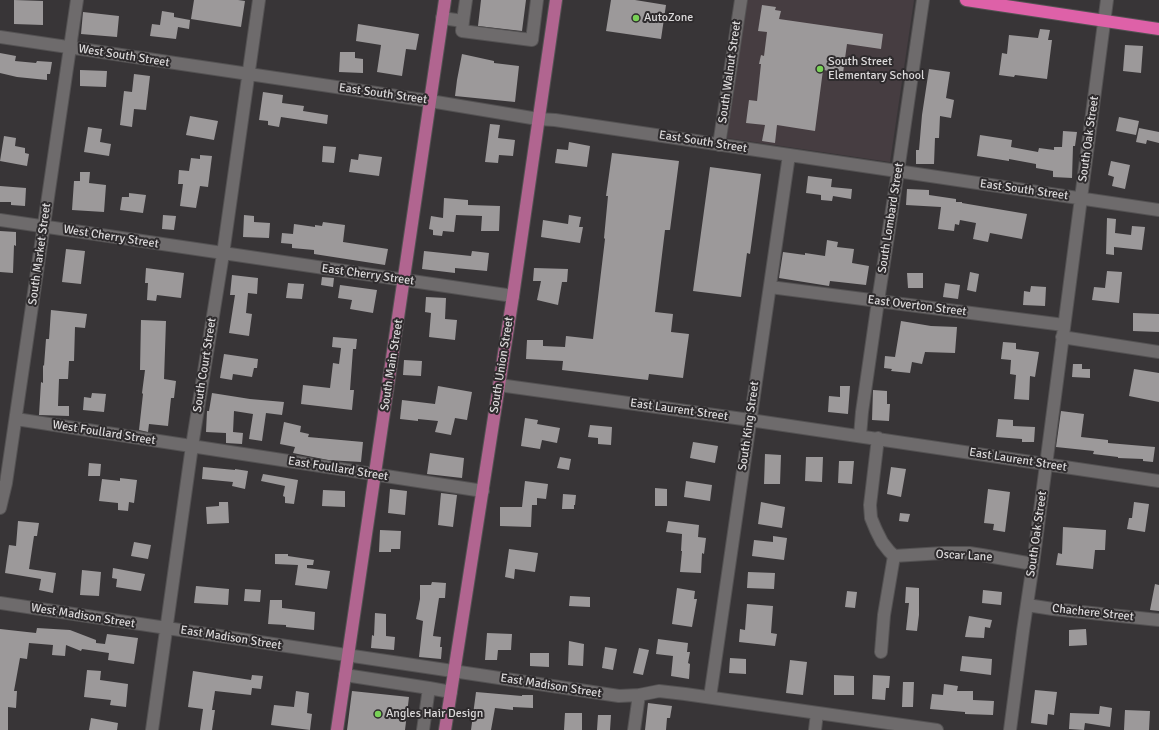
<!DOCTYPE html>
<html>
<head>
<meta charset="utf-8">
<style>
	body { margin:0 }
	canvas { display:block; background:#383537 }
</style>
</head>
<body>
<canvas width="1159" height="730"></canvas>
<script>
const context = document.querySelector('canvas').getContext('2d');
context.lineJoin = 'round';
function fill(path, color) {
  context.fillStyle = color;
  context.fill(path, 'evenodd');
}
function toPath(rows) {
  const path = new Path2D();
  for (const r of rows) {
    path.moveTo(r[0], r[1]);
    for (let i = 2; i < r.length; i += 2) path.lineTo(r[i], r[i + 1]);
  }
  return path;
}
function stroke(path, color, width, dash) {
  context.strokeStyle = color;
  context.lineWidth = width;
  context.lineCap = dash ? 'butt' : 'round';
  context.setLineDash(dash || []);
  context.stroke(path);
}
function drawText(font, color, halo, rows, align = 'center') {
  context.font = font + ' Signika,sans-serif';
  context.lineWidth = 4;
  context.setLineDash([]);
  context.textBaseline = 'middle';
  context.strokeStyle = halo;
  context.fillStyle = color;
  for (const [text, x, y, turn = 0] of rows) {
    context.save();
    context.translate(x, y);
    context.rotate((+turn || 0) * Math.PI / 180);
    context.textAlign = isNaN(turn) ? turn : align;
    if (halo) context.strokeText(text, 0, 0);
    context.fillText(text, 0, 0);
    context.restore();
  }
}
fill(toPath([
	[747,0,914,0,890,162,727,138]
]), '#463d41');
fill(toPath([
	[14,0,43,1,43,25,14,24],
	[194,0,238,0,245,1,241,27,191,19],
	[481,0,526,0,522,31,478,26],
	[611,0,635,0,666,5,661,39,606,31],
	[762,5,776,7,775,10,781,11,779,19,883,34,881,49,847,44,843,73,823,70,815,131,777,125,775,143,762,141,765,125,746,123,749,100,757,101,761,64,759,64,761,55,764,56,767,32,758,31],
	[162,11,174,13,174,17,190,20,189,29,178,27,176,39,150,36,152,24,160,25],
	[83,12,119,16,117,37,81,34],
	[358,24,419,34,416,50,406,49,402,76,377,72,381,45,356,41],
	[1040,29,1050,30,1048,40,1052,40,1047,79,1015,75,1014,77,999,75,1002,53,1007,54,1009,35,1038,38],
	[1125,45,1143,46,1141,73,1123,71],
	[340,52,355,52,355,58,363,59,363,73,339,72],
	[0,53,16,56,15,61,36,63,37,61,52,62,50,74,47,74,47,80,17,77,0,73],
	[462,54,494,61,494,63,519,66,515,102,455,96,457,80],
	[929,69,950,72,946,98,954,100,951,118,940,116,939,138,935,138,934,164,916,164,916,150,919,150,922,115],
	[80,70,107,71,106,87,80,86],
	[134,74,150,76,146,110,134,109,132,127,120,125,124,91,132,92],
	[263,92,283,95,282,103,304,106,303,111,328,115,327,124,281,117,279,127,268,125,268,121,259,120],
	[190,116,218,121,214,140,186,135],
	[1119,117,1139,121,1136,135,1116,131],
	[490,124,500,125,498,138,515,140,513,156,499,155,498,163,485,162],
	[88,127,102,129,100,142,111,144,109,156,84,152],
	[1139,128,1159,132,1159,143,1147,140,1146,144,1136,142],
	[1063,131,1077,132,1075,146,1073,146,1072,178,1053,177,1053,171,1036,168,1036,164,1009,159,1009,161,977,156,980,135,1012,140,1011,147,1038,152,1039,148,1054,150,1054,147,1062,147],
	[4,136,16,138,15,146,25,148,25,153,29,154,27,166,0,161],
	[569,142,590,146,587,167,555,163,557,149,568,150],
	[323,146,336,147,334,163,322,162],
	[612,153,679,161,670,230,665,230,655,312,673,314,671,332,689,334,683,378,649,374,648,380,562,370,563,361,526,359,527,340,543,340,543,346,565,347,566,336,593,339,605,239,604,238,608,196,606,196],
	[359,154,382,157,379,176,349,172,351,159,358,160],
	[200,155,212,156,208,187,200,186,196,208,180,206,183,184,178,184,179,170,189,171,191,158,200,159],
	[1111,161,1130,165,1125,189,1112,186,1114,177,1108,175],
	[710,167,761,174,750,254,747,253,741,297,693,291],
	[80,172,90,172,89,183,106,185,104,212,72,210,74,181,80,181],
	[808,176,832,179,831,187,852,189,851,199,833,196,832,201,821,200,821,195,806,193],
	[0,186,26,188,25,206,11,205,11,202,0,202],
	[907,189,929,190,929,195,956,199,956,202,962,202,962,203,1027,214,1022,239,990,233,988,242,973,239,976,223,960,220,959,225,955,224,954,231,938,229,941,207,906,205],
	[129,193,146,195,143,213,120,210,122,197,129,197],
	[444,198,468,200,468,205,500,206,499,231,481,231,482,216,456,215,454,232,443,231,442,236,433,235,433,230,429,229,431,216,443,218],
	[163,215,176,216,174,230,162,229],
	[244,215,254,216,254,222,270,223,269,238,243,237],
	[569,215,581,217,579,227,583,227,580,243,541,237,543,220,568,224],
	[1107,218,1116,219,1115,233,1131,235,1132,226,1145,227,1142,250,1114,247,1114,255,1106,254],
	[323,222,345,225,343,242,388,249,385,265,314,254,314,250,292,248,292,244,281,243,282,233,293,234,294,224,315,227,315,225,322,226],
	[0,231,16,232,16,246,14,245,13,273,0,272],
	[827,240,838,242,837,247,854,249,852,263,869,266,866,285,830,281,829,286,779,278,783,252,805,255,805,253,825,256],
	[66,249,85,251,81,284,62,282],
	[424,251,471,256,472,251,489,253,487,271,455,268,455,273,422,269],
	[146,268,184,273,181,298,157,295,156,301,147,300,148,283,145,283],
	[534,268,568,269,567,282,562,282,558,305,537,300,541,281,533,281],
	[1107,271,1122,272,1119,303,1092,300,1094,287,1105,288],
	[970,272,979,274,976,292,967,290],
	[907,273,923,273,923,288,908,288],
	[232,275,258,278,257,294,248,293,246,313,252,314,249,336,229,333,235,295,230,295],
	[322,277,334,278,333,287,321,285],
	[288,283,304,284,302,299,286,298],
	[945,283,960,285,958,299,943,297],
	[340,285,377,290,373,313,350,309,352,300,338,298],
	[1031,286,1046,287,1045,306,1023,305,1024,291,1030,292],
	[426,297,446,298,445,319,457,320,455,340,429,337,431,313,425,312],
	[51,310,87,314,85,328,75,327,74,361,69,361,68,379,59,379,58,406,69,406,69,416,39,415,41,382,43,383,43,365,44,366,46,339,49,339],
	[1133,313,1159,314,1159,332,1133,331],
	[141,320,166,321,164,379,176,381,174,398,171,398,168,426,149,424,148,432,139,430,143,394,142,393,145,370,140,370],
	[901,321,931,326,957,327,955,353,925,352,922,364,912,362,910,373,891,371,892,369,884,368,885,356,895,357],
	[333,337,357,339,356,349,353,349,350,390,354,390,352,410,301,404,303,385,330,388,333,363,339,364,341,348,332,347],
	[1003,342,1016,343,1016,349,1039,352,1035,377,1030,376,1029,400,1014,399,1016,375,1010,374,1011,360,1001,359],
	[224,354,258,359,257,368,254,368,252,377,233,374,232,380,220,378],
	[404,360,422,361,421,376,403,375],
	[1073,364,1082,364,1082,369,1090,369,1090,378,1072,377],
	[1134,369,1159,373,1159,402,1129,396],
	[438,386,472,392,467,420,455,418,451,435,435,432,438,421,418,419,418,421,400,419,402,400,435,404],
	[840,386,850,386,848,414,828,412,829,396,840,397],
	[873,390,887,391,887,404,890,404,889,421,872,420],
	[92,393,106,394,104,412,83,410,84,397,91,398],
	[212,393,250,399,284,402,282,415,266,413,262,441,249,439,253,414,234,411,233,432,243,433,242,444,226,443,226,433,206,432,207,411,209,411],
	[1061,411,1084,414,1081,437,1108,440,1108,443,1155,447,1153,462,1143,461,1143,459,1118,458,1118,457,1093,454,1094,451,1056,447],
	[525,418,538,420,537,424,560,428,557,443,542,440,540,449,521,446],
	[998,419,1013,420,1013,426,1035,427,1034,442,1022,442,1022,439,996,437],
	[284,422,301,426,300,432,309,434,308,437,363,442,361,462,328,460,293,453,295,447,280,444],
	[590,425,612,427,611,445,598,444,598,438,588,437],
	[693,442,718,446,715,463,690,458],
	[430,453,464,458,462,478,427,474],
	[765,454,781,455,780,484,764,484],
	[560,457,571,459,569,470,557,468],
	[806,457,823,457,822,482,805,481],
	[839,461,854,461,852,484,838,483],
	[89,463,101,464,100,476,88,476],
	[203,467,235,470,235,469,248,471,245,489,232,486,233,482,202,479],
	[891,467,906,469,901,497,887,494],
	[263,474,298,480,294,504,285,503,285,497,283,496,285,486,261,481],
	[120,478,137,480,134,503,129,502,128,511,118,510,118,503,99,501,102,479,120,481],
	[525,481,548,484,546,499,537,498,537,505,532,505,531,527,500,526,500,507,522,507],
	[686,481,712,485,710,501,684,497],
	[655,488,667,489,667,506,655,506],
	[390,489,407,491,405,515,388,513],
	[988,489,1010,492,1005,532,993,530,994,524,984,523],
	[323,490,345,491,345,507,322,506],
	[441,493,457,495,453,527,438,525],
	[563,494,576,495,575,505,574,505,574,509,562,509],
	[219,502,228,502,229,523,207,524,206,507,219,506],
	[761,502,785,507,782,528,758,524],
	[1134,502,1149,504,1145,532,1127,529,1129,518,1132,518],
	[900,513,910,514,908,522,899,521],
	[18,521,39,523,37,536,34,536,29,569,56,573,53,593,39,590,41,579,5,573,9,545,16,546],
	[668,521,699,525,698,537,706,538,704,554,702,553,701,573,680,572,682,551,681,551,682,534,666,532],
	[1063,527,1106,530,1105,550,1095,550,1093,569,1056,565,1058,553,1062,554],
	[380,530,401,531,400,549,391,549,391,552,379,552],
	[773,536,787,538,784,560,752,556,754,540,773,542],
	[134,542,151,545,148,559,131,556],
	[509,549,538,553,535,572,515,569,514,579,505,577],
	[275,554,288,554,288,556,314,560,313,565,307,565,307,568,330,571,327,589,295,585,298,565,275,564],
	[113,568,145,574,141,591,116,587,117,579,112,578],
	[82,570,101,572,99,596,80,595],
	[748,572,775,573,774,589,747,588],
	[432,582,446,583,445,598,439,598,433,636,441,637,440,647,442,647,441,659,419,657,423,621,416,619,420,599,420,585,431,585],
	[1155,584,1159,585,1159,611,1150,610],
	[196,586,229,589,228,605,194,603],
	[906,587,919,588,919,615,917,631,906,630,909,603,905,603],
	[677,588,695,591,694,599,697,599,692,627,672,624],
	[245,589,261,590,260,602,244,601],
	[983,590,1002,592,1001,605,982,603],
	[847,591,857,592,855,608,845,607],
	[570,596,590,597,590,607,569,606],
	[270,600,282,600,282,608,315,612,314,630,286,627,286,625,268,624],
	[747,604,773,606,771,633,777,634,775,646,739,642,740,629,745,630],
	[375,613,386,614,386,636,395,637,394,650,371,648,372,635,374,636],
	[969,616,992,620,990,628,985,627,984,638,965,637],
	[37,628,70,630,96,640,96,643,105,644,107,634,138,638,134,664,108,660,109,653,82,649,81,651,66,645,65,656,52,655,53,645,29,643,27,659,20,658,14,691,17,691,16,708,8,707,8,730,0,730,0,629,36,633],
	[1086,629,1087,645,1069,646,1069,630],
	[487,633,512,634,511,650,498,650,497,660,485,660],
	[658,639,688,643,687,652,690,652,688,663,690,664,689,679,671,676,673,656,656,654],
	[569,641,584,644,583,666,568,665],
	[605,647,617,649,613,670,602,668],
	[639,648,649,650,643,675,633,673],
	[530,653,549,653,549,667,530,666],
	[962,656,992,659,991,675,960,671],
	[730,658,746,659,746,674,729,673],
	[790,660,807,662,803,695,786,693],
	[87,670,101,671,100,680,128,684,126,707,110,705,111,700,84,697],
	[193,671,251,680,252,675,263,676,261,689,252,688,251,695,215,691,212,710,215,710,212,730,200,730,203,709,188,707],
	[834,675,854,676,854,695,834,695],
	[873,675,890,676,889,688,886,688,885,700,872,699],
	[903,682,914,682,913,707,902,707],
	[944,684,958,686,957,691,973,691,973,700,994,701,993,715,965,714,965,712,930,709,932,694,943,695],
	[1035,690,1057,692,1054,715,1048,714,1047,725,1031,723],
	[296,691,309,693,307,713,312,714,310,730,271,725,274,705,294,707],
	[352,691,409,697,405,730,347,730],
	[476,692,522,696,522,695,533,695,533,708,513,707,513,710,495,708,491,730,471,730],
	[648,703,672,706,670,718,667,718,666,730,645,730],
	[1100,706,1112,708,1110,727,1085,723,1084,730,1069,729,1070,713,1099,714],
	[1125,710,1150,711,1149,730,1124,730],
	[565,713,582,713,582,730,564,730],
	[598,715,611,715,610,730,597,730],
	[91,718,118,723,117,730,89,730]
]), '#9c999a');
const minor = toPath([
	[442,18,463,21,466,0],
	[463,21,462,31,532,40,537,0],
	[0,37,430,101,538,119,555,120,1159,210],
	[719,145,741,0],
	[0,220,513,296],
	[770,287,1064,325],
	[1062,337,1159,352],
	[499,385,750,420,1159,481],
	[16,419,483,491],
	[860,436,862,412,878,301,898,171,923,0],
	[878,438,870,505,871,518,876,530,882,542,889,551,894,556],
	[0,508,6,483,77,0],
	[894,556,943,553,969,553,982,555,1033,564],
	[0,603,619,696,639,695,659,691,685,694,937,730],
	[1027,605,1053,609,1159,620],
	[881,652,884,615,894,556],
	[345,675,429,688,423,730],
	[429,688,451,692],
	[710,697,789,155],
	[152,730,192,446,223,254,259,0],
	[634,730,639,695],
	[815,730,817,713],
	[1010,730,1023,631,1033,564,1107,0]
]);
const major = toPath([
	[337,730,445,0],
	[445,730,513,296,556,0]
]);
const highway = toPath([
	[966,0,1159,29]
]);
stroke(minor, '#545253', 14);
stroke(major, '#545253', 14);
stroke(highway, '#545253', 14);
stroke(minor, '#6e6b6c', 12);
stroke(major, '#b16590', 12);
stroke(highway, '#de61a8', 12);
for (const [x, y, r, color] of [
	[636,18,4,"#79d157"],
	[820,69,4,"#79d157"],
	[378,714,4,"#79d157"]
]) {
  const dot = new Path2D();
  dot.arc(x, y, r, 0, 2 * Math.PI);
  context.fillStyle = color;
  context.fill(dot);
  stroke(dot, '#2e2b2d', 1.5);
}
drawText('12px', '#dbd9da', '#2e2b2d', [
	["AutoZone",644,18],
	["South Street",828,62],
	["Elementary School",828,76],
	["Angles Hair Design",386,714]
], 'left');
drawText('12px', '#dbd9da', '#2e2b2d', [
	["West South Street",124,56,9],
	["South Walnut Street",730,72,-82],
	["East South Street",383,94,8],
	["South Oak Street",1089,139,-82],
	["East South Street",703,142,9],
	["East South Street",1024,190,8],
	["South Lombard Street",891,218,-81],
	["West Cherry Street",111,237,9],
	["South Market Street",40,254,-82],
	["East Cherry Street",368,275,8],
	["East Overton Street",917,306,7],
	["South Court Street",205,365,-81],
	["South Main Street",392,365,-81],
	["South Union Street",502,365,-81],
	["East Laurent Street",679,410,8],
	["South King Street",749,426,-82],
	["West Foullard Street",104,433,9],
	["East Laurent Street",1018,460,9],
	["East Foullard Street",338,469,9],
	["South Oak Street",1037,534,-82],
	["Oscar Lane",964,556,3],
	["Chachere Street",1093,613,6],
	["West Madison Street",83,616,9],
	["East Madison Street",231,638,9],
	["East Madison Street",551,686,9]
]);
</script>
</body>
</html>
